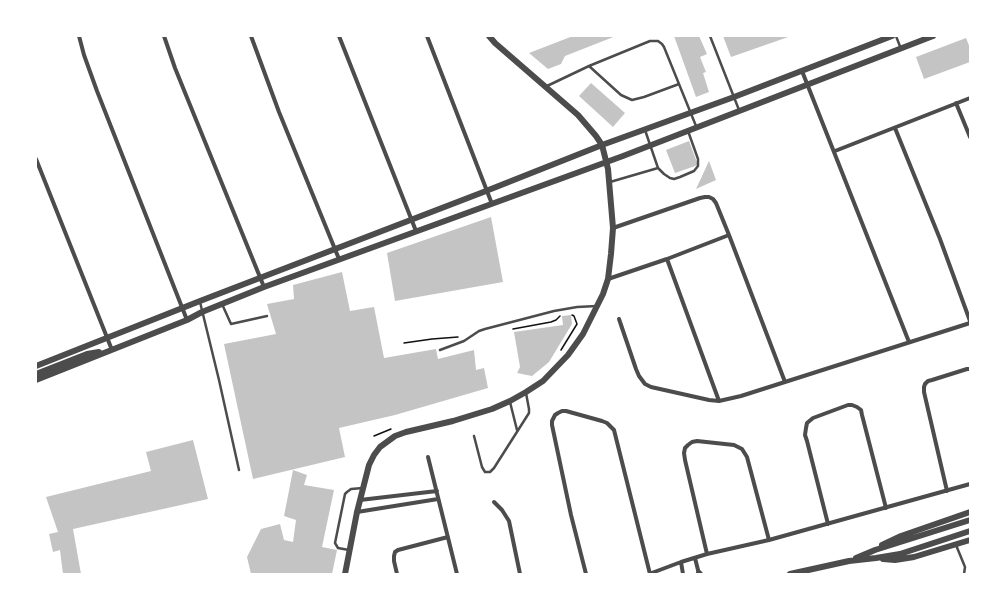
<!DOCTYPE html>
<html>
<head>
<meta charset="utf-8">
<style>
	body { margin:0 }
	#map { position:relative; width:1006px; height:610px; overflow:hidden; background:#fff; font-family:Manrope,sans-serif }
	canvas { display:block }
	.frame { position:absolute; inset:0; border:37px solid #fff; pointer-events:none }
</style>
</head>
<body>
<div id="map">
<canvas width="1006" height="610"></canvas>
<div class="frame"></div>
</div>
<script>
const context = document.querySelector('canvas').getContext('2d');
context.lineJoin = 'round';
function fill(path, color) {
  context.fillStyle = color;
  context.fill(path, 'evenodd');
}
function toPath(rows) {
  const path = new Path2D();
  for (const r of rows) {
    path.moveTo(r[0], r[1]);
    for (let i = 2; i < r.length; i += 2) path.lineTo(r[i], r[i + 1]);
  }
  return path;
}
function stroke(path, color, width, dash) {
  context.strokeStyle = color;
  context.lineWidth = width;
  context.lineCap = dash ? 'butt' : 'round';
  context.setLineDash(dash || []);
  context.stroke(path);
}
fill(toPath([
	[573,36,616,36,565,56,561,64,548,69,529,53],
	[674,36,699,36,707,54,700,57,706,72,703,73,709,92,696,97],
	[723,36,791,36,731,57],
	[966,38,970,48,970,62,924,79,916,57],
	[591,83,625,113,613,127,579,96],
	[689,141,698,165,675,173,666,150],
	[709,161,716,180,696,189],
	[491,217,503,282,395,301,387,253],
	[342,272,350,311,374,307,384,358,436,349,438,359,474,350,476,370,484,368,488,388,395,415,339,428,345,457,253,479,224,344,276,334,267,304,294,299,293,285],
	[571,315,572,324,549,362,532,376,517,373,520,367,514,332,563,325,562,316],
	[193,440,208,499,73,529,81,574,63,574,60,550,53,552,49,534,58,532,46,497,151,471,146,452],
	[293,470,307,475,304,485,334,490,322,547,337,550,332,574,251,574,247,557,261,529,280,524,284,540,293,542,296,520,284,516]
]), '#c4c4c4');
stroke(toPath([
	[513,329,551,322,556,320,560,316],
	[404,343,432,339,458,337],
	[561,350,577,324,574,316,572,315],
	[374,436,391,429]
]), '#111', 1.5);
stroke(toPath([
	[710,36,739,110],
	[896,36,901,49],
	[589,66,621,95,632,100,644,97,679,84],
	[547,86,589,66,650,41,658,41,662,44,664,47,696,126],
	[645,130,658,168,664,174,670,178,674,179,680,177,694,171,698,166,698,159,688,131],
	[610,182,658,168],
	[200,302,219,380,239,470],
	[222,304,231,324,267,316],
	[440,350,464,341,479,331,485,329,554,311,577,307,597,306],
	[510,402,517,430],
	[474,436,482,467,485,472,490,472,494,468,529,413,529,409,526,393],
	[956,545,965,567,964,574],
	[349,550,338,548,335,543,345,494,347,492,351,489,363,488]
]), '#4c4c4c', 2.5);
stroke(toPath([
	[79,36,84,55,97,91,187,320],
	[164,36,175,68,264,287],
	[251,36,279,112,339,259],
	[339,36,416,231],
	[427,36,492,204],
	[802,71,909,342],
	[956,103,970,137],
	[895,128,940,239,970,321],
	[835,151,970,98],
	[36,159,112,350],
	[613,228,700,198,705,197,709,197,713,199,716,203,729,235,785,382],
	[667,259,719,401],
	[608,279,667,259,729,235],
	[619,319,636,369,639,376,645,384,651,387,709,400,719,401,741,396,970,323],
	[428,457,457,574],
	[947,491,924,392,924,387,925,384,928,381,932,380,967,369,970,369],
	[360,500,437,491],
	[494,502,502,510,509,521,520,574],
	[357,512,438,499],
	[828,524,807,441,805,435,806,428,807,423,813,418,848,405,852,405,857,407,861,410,862,415,886,508],
	[707,554,685,460,684,453,685,448,688,445,692,442,697,441,734,445,742,449,747,457,769,540],
	[695,558,699,574],
	[681,562,683,574],
	[397,574,394,561,394,556,395,552,398,550,448,537],
	[586,574,571,515,552,425,552,421,555,415,558,413,562,411,566,411,602,421,607,423,614,430,650,574],
	[649,574,681,562,707,554,769,540,970,484]
]), '#4c4c4c', 4);
stroke(toPath([
	[36,366,200,301,486,191,602,145,734,97,892,36],
	[36,374,87,354,99,352],
	[36,380,187,320,202,312,264,287,623,156,933,36],
	[882,545,901,536,970,512],
	[856,558,875,550,970,520],
	[883,559,895,560,914,557,970,540],
	[699,573,700,574],
	[345,574,357,512,369,465,374,455,380,447,395,436,406,432,453,421,492,409,510,401,526,392,543,381,568,355,583,334,603,294,608,279,611,254,613,228,608,169,602,145,596,136,578,115,495,43,489,36],
	[790,574,849,561,876,558,900,554,970,531]
]), '#4c4c4c', 6);
</script>
</body>
</html>
